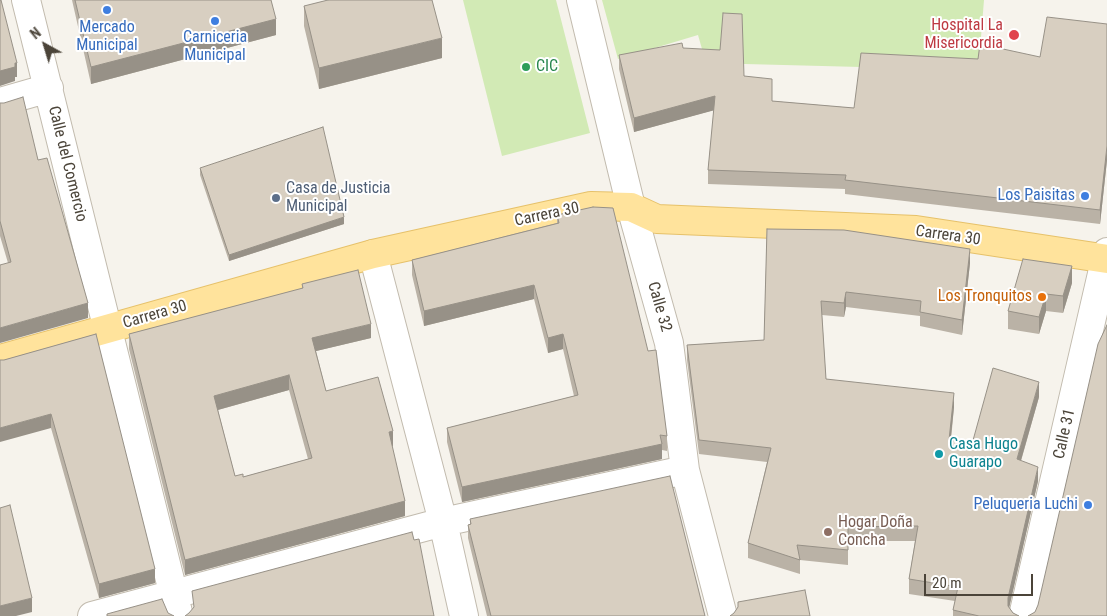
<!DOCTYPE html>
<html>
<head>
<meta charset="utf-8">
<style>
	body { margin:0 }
	#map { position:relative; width:1107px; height:616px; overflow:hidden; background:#f6f3ec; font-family:"Roboto Condensed",sans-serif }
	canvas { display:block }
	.north { position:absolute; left:20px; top:20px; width:50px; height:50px; -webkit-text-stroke:4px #fff; paint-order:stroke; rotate:321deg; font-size:14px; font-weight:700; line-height:20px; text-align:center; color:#4b4439 }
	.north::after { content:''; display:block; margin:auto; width:18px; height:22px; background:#4b4439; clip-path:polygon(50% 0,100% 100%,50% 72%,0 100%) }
	.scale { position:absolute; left:924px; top:574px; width:109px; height:22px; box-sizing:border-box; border:2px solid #4b4439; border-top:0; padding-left:6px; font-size:15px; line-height:18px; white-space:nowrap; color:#4b4439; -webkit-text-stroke:4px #fff; paint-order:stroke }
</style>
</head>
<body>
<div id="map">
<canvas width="1107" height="616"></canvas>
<div class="north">N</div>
<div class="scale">20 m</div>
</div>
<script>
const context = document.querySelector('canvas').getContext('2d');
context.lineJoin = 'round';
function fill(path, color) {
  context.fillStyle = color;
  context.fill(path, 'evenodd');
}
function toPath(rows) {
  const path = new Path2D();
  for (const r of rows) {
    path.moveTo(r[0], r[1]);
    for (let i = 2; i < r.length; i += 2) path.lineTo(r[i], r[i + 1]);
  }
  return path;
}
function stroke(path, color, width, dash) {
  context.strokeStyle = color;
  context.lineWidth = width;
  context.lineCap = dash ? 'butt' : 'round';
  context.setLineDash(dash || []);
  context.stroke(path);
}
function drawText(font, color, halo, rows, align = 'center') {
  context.font = font + ' "Roboto Condensed",sans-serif';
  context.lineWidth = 4;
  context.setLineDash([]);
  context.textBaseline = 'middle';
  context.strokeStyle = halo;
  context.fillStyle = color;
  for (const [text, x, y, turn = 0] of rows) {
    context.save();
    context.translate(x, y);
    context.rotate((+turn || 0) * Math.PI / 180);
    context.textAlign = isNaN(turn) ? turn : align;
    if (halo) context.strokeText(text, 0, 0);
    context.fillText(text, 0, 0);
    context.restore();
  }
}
fill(toPath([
	[463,0,556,0,590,133,502,156],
	[602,0,984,0,978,74,861,67,706,63,698,35,618,59]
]), '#d2eab5');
const minor = toPath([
	[26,0,179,616],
	[581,0,631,207,669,343,685,470,723,616],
	[0,102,49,88],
	[373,254,443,522,464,616],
	[92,616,443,522,685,470],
	[1023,616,1107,252]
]);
const major = toPath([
	[0,359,373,254,591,206,631,207,657,219,916,230,1107,259]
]);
stroke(minor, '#c2bbae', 30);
stroke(major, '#e6c16a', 30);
stroke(minor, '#fff', 28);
stroke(major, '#ffe39c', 28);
fill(toPath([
	[72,0,271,0,276,35,91,84],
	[304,6,442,58,319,89,304,26],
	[1107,24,1107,160,1100,224,845,194,845,189,708,184,708,170,714,110,634,132,619,69,619,55,683,48,744,76,772,101,854,108,978,59,1040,57],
	[0,103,38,160,88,318,8,263,0,236],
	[200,168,344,224,229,261,200,175],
	[557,215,667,436,667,451,662,450,662,459,462,502,447,442,447,428,574,396,563,349,548,353,534,299,424,326,412,275,412,260,557,223],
	[767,229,970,263,962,335,920,326,920,316,846,307,844,317,822,315,826,379,954,407,951,440,972,444,1039,397,1021,461,1038,481,1009,607,1013,613,1019,616,953,616,953,610,955,601,909,594,909,579,915,541,848,541,848,565,800,560,800,574,748,558,748,543,767,462,699,454,687,360,687,345,764,340],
	[1072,266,1072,283,1063,313,1046,311,1039,334,1008,329,1008,311],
	[302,284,371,338,316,351,326,391,393,446,392,446,405,516,185,575,129,349,129,334,302,289],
	[289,390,308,459,243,477,235,476,218,410],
	[96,334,155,583,99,598,51,428,4,360],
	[470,519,705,616,487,616,468,538,468,525,470,524]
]), '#bab2a6');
fill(toPath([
	[276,19,276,35,91,84,91,67],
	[442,38,442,58,319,89,319,68],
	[15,63,17,63,17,77,15,77,15,81,0,86,0,71],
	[715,96,715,110,634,132,634,118],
	[1107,146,1107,160,1100,224,1100,210],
	[344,217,344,224,229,261,229,255],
	[970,249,970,263,962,335,962,320],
	[1072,266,1072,283,1063,313,1063,296],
	[534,285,534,299,424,326,424,311],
	[846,292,846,307,844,317,844,303],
	[1046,294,1046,311,1039,334,1039,317],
	[88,303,88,318,0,343,0,328],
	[371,324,371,338,312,352,312,338],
	[563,334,563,349,548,353,548,338],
	[289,375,289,390,214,411,214,396],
	[1039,382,1039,397,1017,474,1017,459],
	[954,393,954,407,949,454,949,440],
	[51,414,51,428,0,442,0,428],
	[393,431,393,446,389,447,389,432],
	[662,444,662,459,462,502,462,487],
	[1038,467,1038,481,1008,613,1008,598],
	[405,501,405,516,185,575,185,560],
	[155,569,155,583,99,598,99,584],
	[32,598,32,612,16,616,0,616,0,606]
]), '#979187');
const building = toPath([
	[0,0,1,0,17,63,15,63,15,67,0,71,0,0],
	[75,0,271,0,276,19,91,67,75,0],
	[328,0,432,0,442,38,319,68,304,6,328,0],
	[723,13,742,14,744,76,772,79,772,101,854,108,861,53,978,59,980,44,1040,57,1047,17,1107,24,1107,146,1100,210,845,180,846,175,708,170,715,96,634,118,619,55,682,43,683,48,720,50,723,13],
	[23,97,38,160,47,158,88,303,0,328,0,265,11,262,0,221,0,103,4,103,23,97],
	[323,127,344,217,229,255,200,168,323,127],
	[593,207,613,208,648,351,656,350,667,436,660,435,662,444,462,487,447,428,578,395,563,334,548,338,534,285,424,311,412,260,559,223,557,215,593,207],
	[767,229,844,230,970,249,962,320,920,312,921,301,846,292,844,303,821,301,826,379,954,393,949,440,972,444,993,368,1039,382,1017,459,1038,467,1008,598,1008,606,1013,613,1019,616,979,616,953,610,958,587,909,579,918,526,848,527,848,550,797,545,800,560,748,543,771,448,699,440,687,345,764,340,767,229],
	[1023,259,1072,266,1063,296,1046,294,1039,317,1008,311,1023,259],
	[358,270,371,324,312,338,326,391,378,377,393,431,389,432,405,501,185,560,129,334,303,288,302,284,358,270],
	[289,375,312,458,243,477,243,474,235,476,214,396,289,375],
	[1107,325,1107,616,1028,616,1035,612,1038,605,1098,344,1107,325],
	[96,334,155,569,99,584,51,414,0,428,0,360,4,360,96,334],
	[670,476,705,616,491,616,468,525,471,524,470,519,670,476],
	[10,505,32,598,0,606,0,508,10,505],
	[412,532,414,540,419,539,434,616,185,616,189,613,194,607,192,591,412,532],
	[805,590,810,616,730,616,734,613,738,607,738,602,805,590],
	[162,599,168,613,174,616,107,616,107,614,162,599]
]);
fill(building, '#d8cfc1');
stroke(building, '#979187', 1);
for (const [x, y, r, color] of [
	[107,10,5,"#3f7fe0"],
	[215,21,5,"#3f7fe0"],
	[1014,35,6,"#e0444e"],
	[526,67,5,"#2e9e5b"],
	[1085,196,5,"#3f7fe0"],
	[276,198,5,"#5c6f8a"],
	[1042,297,5,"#e8710a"],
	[939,454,5,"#0f9aa8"],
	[1088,505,5,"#3f7fe0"],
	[828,532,5,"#8d6e63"]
]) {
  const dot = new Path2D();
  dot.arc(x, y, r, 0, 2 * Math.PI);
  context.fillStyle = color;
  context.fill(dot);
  stroke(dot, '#fff', 2);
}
drawText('16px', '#be3a42', '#fff', [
	["Hospital La",1003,26],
	["Misericordia",1003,44]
], 'right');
drawText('16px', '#366cbe', '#fff', [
	["Mercado",107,28],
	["Municipal",107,46],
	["Carniceria",215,38],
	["Municipal",215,56],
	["Los Paisitas",1075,196,"right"],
	["Peluqueria Luchi",1078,505,"right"]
]);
drawText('16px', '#27864d', '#fff', [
	["CIC",536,67]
], 'left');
drawText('16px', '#4b4439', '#fff', [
	["Calle del Comercio",67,164,76],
	["Carrera 30",547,215,-12],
	["Carrera 30",948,236,8],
	["Calle 32",659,307,74],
	["Carrera 30",155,315,-16],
	["Calle 31",1065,434,-77]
]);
drawText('16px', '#4e5e75', '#fff', [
	["Casa de Justicia",286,189],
	["Municipal",286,207]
], 'left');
drawText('16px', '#c56008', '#fff', [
	["Los Tronquitos",1032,297]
], 'right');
drawText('16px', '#0d838f', '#fff', [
	["Casa Hugo",949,445],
	["Guarapo",949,463]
], 'left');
drawText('16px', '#785e54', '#fff', [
	["Hogar Doña",838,523],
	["Concha",838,541]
], 'left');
</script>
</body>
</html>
